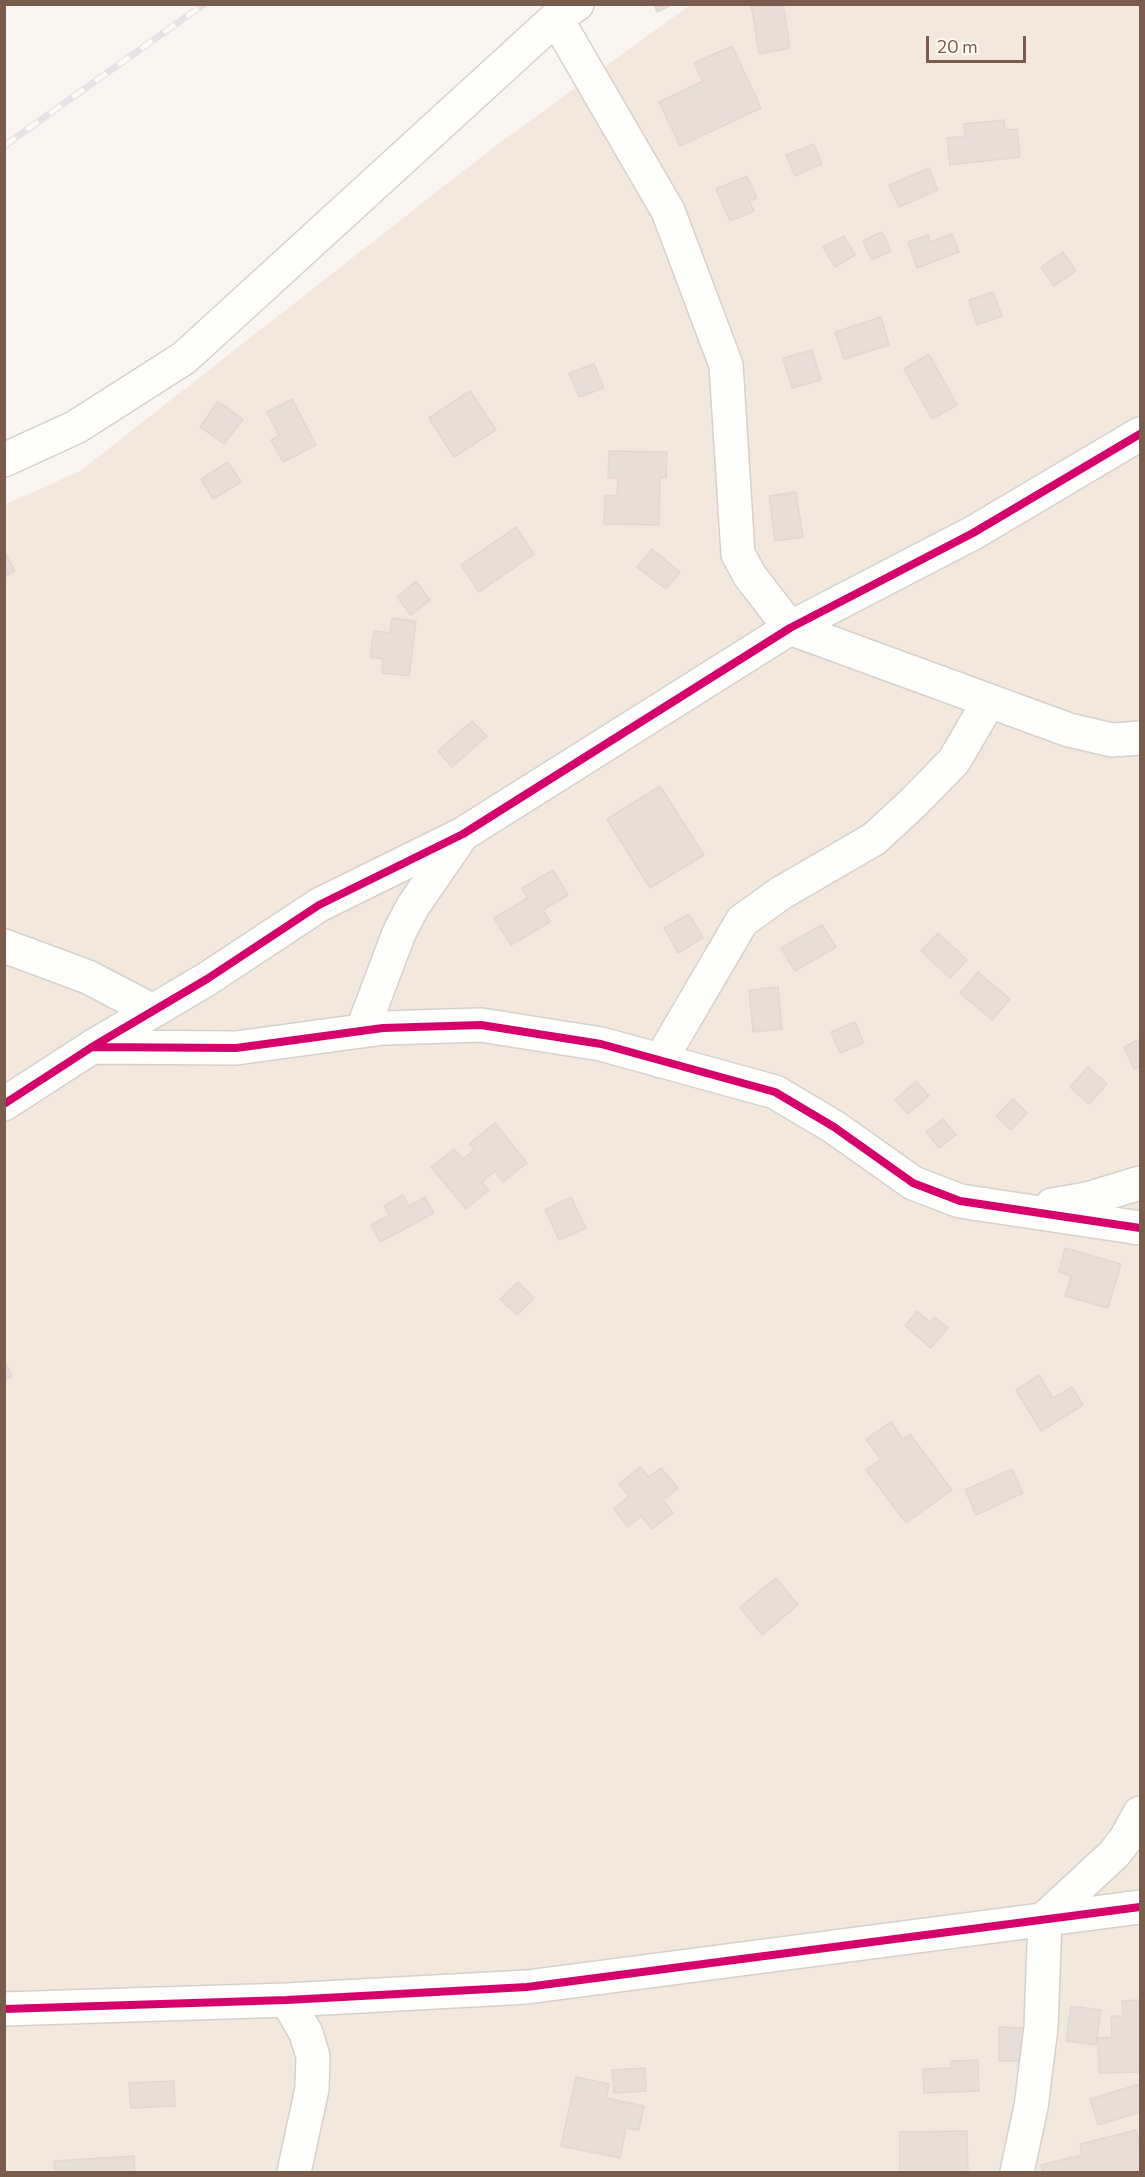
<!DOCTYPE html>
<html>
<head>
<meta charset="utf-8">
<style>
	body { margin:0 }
	#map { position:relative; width:1145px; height:2177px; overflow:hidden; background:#f9f5f0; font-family:Commissioner,sans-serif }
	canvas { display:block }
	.frame { position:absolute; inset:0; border:6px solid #7a5c4d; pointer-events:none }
	.scale { position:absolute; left:926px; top:36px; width:100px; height:27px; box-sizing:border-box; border:3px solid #7a5c4d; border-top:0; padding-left:8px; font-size:18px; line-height:21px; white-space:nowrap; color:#7a5c4d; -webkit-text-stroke:4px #fffaf3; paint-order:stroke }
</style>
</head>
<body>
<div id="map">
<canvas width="1145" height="2177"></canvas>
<div class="frame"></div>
<div class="scale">20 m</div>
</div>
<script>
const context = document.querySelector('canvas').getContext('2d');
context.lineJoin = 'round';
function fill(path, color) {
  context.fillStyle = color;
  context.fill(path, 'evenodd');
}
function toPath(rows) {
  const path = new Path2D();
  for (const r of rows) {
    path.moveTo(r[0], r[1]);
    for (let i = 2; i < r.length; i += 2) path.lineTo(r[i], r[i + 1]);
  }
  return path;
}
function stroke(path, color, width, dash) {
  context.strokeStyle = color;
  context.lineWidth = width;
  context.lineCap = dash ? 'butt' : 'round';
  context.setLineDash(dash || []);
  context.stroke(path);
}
fill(toPath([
	[690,5,1140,5,1140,2172,5,2172,4,505,80,471,494,147]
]), '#f2e8de');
const building = toPath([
	[654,4,673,4,657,12,654,4],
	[751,4,783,4,790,48,759,54,751,4],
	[732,46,761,108,680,146,659,102,703,81,694,63,732,46],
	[1004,120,1005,130,1017,129,1020,157,950,165,947,138,965,136,964,124,1004,120],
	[814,144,822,164,795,176,786,155,814,144],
	[929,168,938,190,899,207,889,185,929,168],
	[747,176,757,198,749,201,754,211,730,221,716,189,747,176],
	[882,232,891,251,872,260,863,241,882,232],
	[952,234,959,252,917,268,908,242,928,235,930,242,952,234],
	[844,236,855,255,835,267,823,247,844,236],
	[1063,252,1076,271,1054,286,1041,267,1063,252],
	[993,292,1002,316,977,325,969,300,993,292],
	[881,317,889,345,844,359,835,332,881,317],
	[812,350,821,380,792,388,783,358,812,350],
	[929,354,957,405,932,419,904,369,929,354],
	[594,364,604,388,579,397,569,373,594,364],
	[470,391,496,430,454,457,429,418,470,391],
	[292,399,316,445,283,462,271,440,279,436,267,412,292,399],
	[218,401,243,419,224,444,200,427,218,401],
	[609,451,667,452,666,478,660,478,659,525,604,524,605,495,617,496,618,478,608,478,609,451],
	[228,462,241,482,213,499,201,479,228,462],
	[796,492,803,537,775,541,769,496,796,492],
	[516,527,534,554,479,592,461,565,516,527],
	[652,549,680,572,666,589,637,567,652,549],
	[4,551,15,571,4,577,4,551],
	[416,581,430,600,411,615,397,597,416,581],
	[392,618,416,621,409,676,382,673,383,659,370,657,374,631,390,633,392,618],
	[472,721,487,736,452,767,438,751,472,721],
	[660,786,704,855,650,888,607,819,660,786],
	[553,870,568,895,543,910,550,922,511,945,494,918,528,898,522,888,553,870],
	[689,914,703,938,678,953,664,928,689,914],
	[822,925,836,947,795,971,781,948,822,925],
	[938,933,967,960,950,978,921,951,938,933],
	[978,972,1010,999,992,1020,960,993,978,972],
	[778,987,782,1029,753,1032,749,990,778,987],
	[855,1022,864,1043,840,1053,831,1032,855,1022],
	[1140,1039,1140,1066,1134,1069,1124,1047,1140,1039],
	[1088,1067,1107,1084,1089,1104,1070,1087,1088,1067],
	[916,1081,929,1096,908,1114,895,1100,916,1081],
	[1013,1099,1027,1113,1011,1130,996,1116,1013,1099],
	[943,1119,956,1135,939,1148,926,1132,943,1119],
	[495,1123,527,1163,503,1182,495,1171,482,1182,489,1190,466,1209,431,1167,454,1149,463,1159,474,1150,469,1144,495,1123],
	[403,1195,409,1206,425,1197,434,1213,380,1242,371,1225,389,1215,384,1206,403,1195],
	[571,1197,586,1228,559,1240,545,1210,571,1197],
	[1065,1248,1121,1264,1108,1308,1065,1296,1071,1276,1059,1272,1065,1248],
	[518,1282,534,1298,517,1315,500,1299,518,1282],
	[917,1311,930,1322,935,1317,948,1328,931,1348,905,1326,917,1311],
	[4,1359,12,1377,4,1380,4,1359],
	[1039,1375,1053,1398,1072,1387,1083,1405,1041,1431,1016,1390,1039,1375],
	[891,1422,903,1439,910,1434,952,1490,906,1523,866,1470,881,1459,866,1439,891,1422],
	[640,1467,649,1477,661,1468,678,1488,663,1500,673,1513,652,1529,641,1516,628,1527,614,1509,629,1496,619,1484,640,1467],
	[1012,1469,1023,1493,976,1515,965,1490,1012,1469],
	[776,1578,798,1605,762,1635,740,1607,776,1578],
	[1140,2000,1140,2072,1099,2073,1098,2038,1112,2037,1111,2016,1123,2016,1122,2001,1140,2000],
	[1071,2006,1101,2010,1096,2045,1066,2041,1071,2006],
	[999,2027,1027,2028,1027,2061,999,2061,999,2027],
	[978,2060,979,2091,924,2093,923,2069,951,2068,951,2061,978,2060],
	[645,2068,646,2091,614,2093,612,2070,645,2068],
	[576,2077,609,2084,606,2098,644,2106,639,2130,626,2128,620,2158,561,2146,576,2077],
	[174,2081,175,2106,131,2108,129,2083,174,2081],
	[1140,2084,1140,2112,1098,2125,1090,2099,1140,2084],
	[1136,2130,1140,2148,1140,2172,1043,2172,1041,2165,1082,2155,1080,2144,1136,2130],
	[967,2131,968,2172,900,2172,900,2132,967,2131],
	[134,2156,135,2172,55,2172,54,2161,134,2156]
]);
fill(building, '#e6ded7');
stroke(building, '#e2d8d2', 1.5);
const minor = toPath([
	[556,18,668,211,726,365,738,554,750,576,790,628,1069,730,1112,740,1140,738],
	[4,460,76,427,184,358,556,18,577,4],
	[4,946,88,977,153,1011],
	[362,1031,399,933,413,906,462,835],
	[94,1047,236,1048,383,1028,481,1025,601,1044,775,1092,834,1127,913,1183,960,1201,1140,1228],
	[660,1061,742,921,781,893,874,839,914,802,954,761,989,701],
	[4,1104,92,1047,207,979,319,905,463,834,790,628,973,533,1140,434],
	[1052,1205,1087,1199,1140,1183],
	[287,2000,306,2033,313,2056,312,2089,294,2172],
	[4,2009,287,2000,527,1987,1140,1907],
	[1017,2172,1031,2107,1041,2027,1045,1918,1114,1854,1125,1840,1140,1813]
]);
stroke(minor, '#d7d1cb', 36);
stroke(minor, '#fefefd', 33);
const rail = toPath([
	[4,146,204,4]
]);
stroke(rail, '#e6e3e7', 7);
stroke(rail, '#fffaf3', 4.5, [14]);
stroke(toPath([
	[92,1047,236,1048,383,1028,481,1025,601,1044,775,1092,834,1127,913,1183,960,1201,1140,1228],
	[4,1104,92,1047,207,979,319,905,463,834,790,628,973,533,1140,434],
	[4,2009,287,2000,527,1987,1140,1907]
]), '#d6006c', 8);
</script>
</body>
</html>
